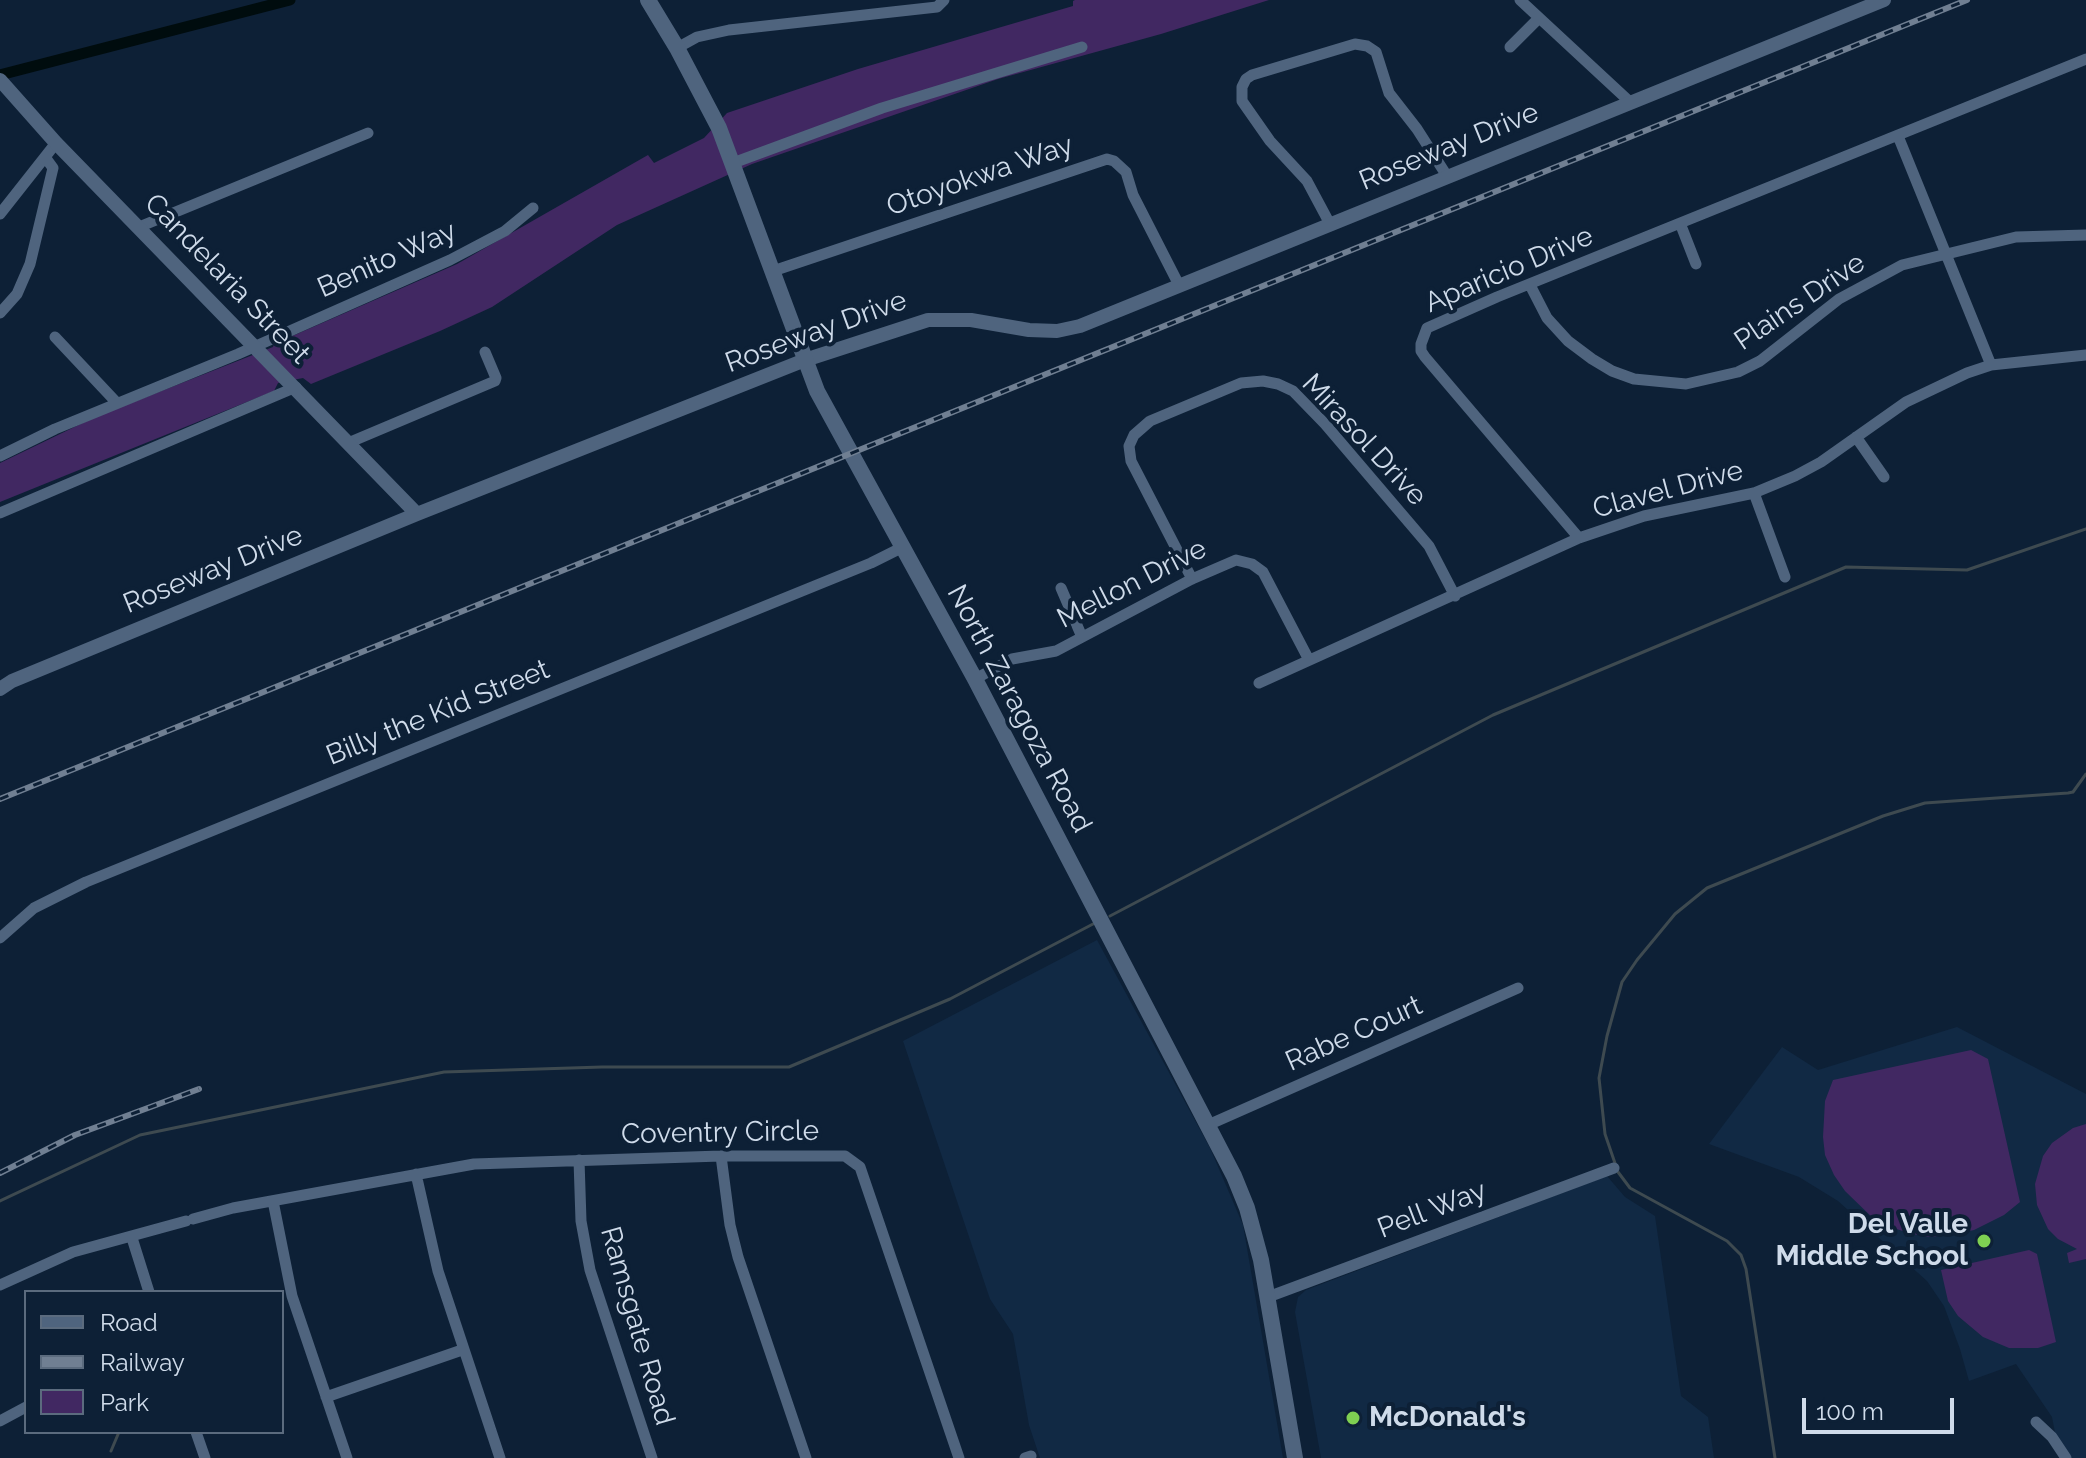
<!DOCTYPE html>
<html>
<head>
<meta charset="utf-8">
<style>
	body { margin:0 }
	#map { position:relative; width:2086px; height:1458px; overflow:hidden; background:#0d2036; font-family:Raleway,sans-serif }
	canvas { display:block }
	.legend { position:absolute; left:24px; top:1290px; width:260px; height:144px; box-sizing:border-box; background:#0d2036; border:2px solid #5b6b7e; margin:0; padding:10px 14px; list-style:none; font-size:24px; color:#cfdbea }
	.legend li { display:flex; align-items:center; gap:16px; height:40px }
	.legend b { width:40px; border:2px solid #5b6b7e }
	.scale { position:absolute; left:1802px; top:1398px; width:152px; height:36px; box-sizing:border-box; border:4px solid #cfdbea; border-top:0; padding-left:10px; font-size:24px; line-height:28px; white-space:nowrap; color:#cfdbea; -webkit-text-stroke:6px #0d2036; paint-order:stroke }
</style>
</head>
<body>
<div id="map">
<canvas width="2086" height="1458"></canvas>
<ul class="legend">
<li><b style="height:10px;background:#4f647e"></b>Road</li>
<li><b style="height:10px;background:#707f92"></b>Railway</li>
<li><b style="height:22px;background:#412862"></b>Park</li>
</ul>
<div class="scale">100 m</div>
</div>
<script>
const context = document.querySelector('canvas').getContext('2d');
context.lineJoin = 'round';
function fill(path, color) {
  context.fillStyle = color;
  context.fill(path, 'evenodd');
}
function toPath(rows) {
  const path = new Path2D();
  for (const r of rows) {
    path.moveTo(r[0], r[1]);
    for (let i = 2; i < r.length; i += 2) path.lineTo(r[i], r[i + 1]);
  }
  return path;
}
function stroke(path, color, width, dash) {
  context.strokeStyle = color;
  context.lineWidth = width;
  context.lineCap = dash ? 'butt' : 'round';
  context.setLineDash(dash || []);
  context.stroke(path);
}
function drawText(font, color, halo, rows, align = 'center') {
  context.font = font + ' Raleway,sans-serif';
  context.lineWidth = 8;
  context.setLineDash([]);
  context.textBaseline = 'middle';
  context.strokeStyle = halo;
  context.fillStyle = color;
  for (const [text, x, y, turn = 0] of rows) {
    context.save();
    context.translate(x, y);
    context.rotate((+turn || 0) * Math.PI / 180);
    context.textAlign = isNaN(turn) ? turn : align;
    if (halo) context.strokeText(text, 0, 0);
    context.fillText(text, 0, 0);
    context.restore();
  }
}
fill(toPath([
	[1097,940,1210,1148,1243,1225,1283,1458,1040,1458,1029,1425,1013,1334,990,1299,903,1041],
	[1957,1027,2086,1094,2086,1458,2060,1458,2052,1417,2016,1364,1969,1381,1960,1349,1944,1306,1927,1281,1838,1201,1799,1177,1709,1144,1782,1047,1818,1070],
	[1607,1176,1625,1197,1655,1216,1681,1396,1708,1417,1714,1458,1321,1458,1295,1312,1298,1297,1306,1290]
]), '#112944');
fill(toPath([
	[1075,0,1269,0,1161,34,998,79,752,164,617,225,492,307,440,331,311,384,303,378,278,383,274,391,0,502,0,463,93,418,273,347,274,344,457,264,648,155,654,163,704,138,727,113,858,69,1073,6,1073,1],
	[1971,1050,1988,1059,2020,1202,2004,1215,1974,1230,1953,1235,1929,1237,1912,1234,1878,1223,1845,1191,1834,1175,1825,1155,1823,1137,1825,1101,1833,1080],
	[2086,1124,2086,1259,2069,1263,2067,1253,2077,1249,2058,1239,2048,1229,2037,1205,2035,1184,2043,1156,2052,1143,2073,1128],
	[2029,1250,2037,1254,2056,1342,2038,1348,2009,1348,1983,1337,1958,1316,1948,1301,1941,1270]
]), '#412862');
stroke(toPath([
	[1110,916,1493,715,1846,567,1967,570,2086,529],
	[0,1201,140,1135,444,1072,602,1067,789,1067,950,999,1093,924],
	[111,1451,119,1432],
	[1775,1458,1746,1269,1741,1255,1727,1241,1630,1188,1618,1172,1605,1134,1599,1078,1607,1036,1622,982,1637,960,1675,914,1707,888,1883,816,1925,803,2068,793,2073,792,2086,774]
]), '#3e4a50', 3);
stroke(toPath([
	[0,75,290,0]
]), '#000c0e', 11);
stroke(toPath([
	[1520,0,1630,102],
	[1510,47,1539,18],
	[677,48,697,37,729,30,937,7,944,0],
	[1898,136,1991,365],
	[733,163,882,108,1082,47],
	[0,214,56,143],
	[1680,223,1696,264],
	[1330,224,1307,181,1270,141,1242,101,1242,87,1246,79,1252,75,1355,44,1367,46,1376,52,1389,93,1417,129,1447,176],
	[139,227,368,133],
	[773,271,1107,159,1114,161,1126,172,1133,195,1179,285],
	[1530,285,1547,318,1568,341,1592,359,1612,371,1634,379,1686,384,1738,372,1760,361,1839,299,1902,265,2016,237,2086,235],
	[0,313,17,294,30,264,53,168,45,157],
	[55,337,117,403],
	[1856,437,1884,477],
	[348,443,495,381,496,378,485,352],
	[0,456,55,429,238,354,450,260,505,231,533,208],
	[1754,493,1785,577],
	[0,513,296,387],
	[1579,538,1425,357,1421,351,1421,344,1427,328,1497,297,2086,59],
	[1192,579,1131,461,1129,446,1134,435,1150,421,1241,383,1263,381,1278,384,1293,391,1325,424,1429,546,1455,596],
	[1061,588,1082,637],
	[975,679,1012,659,1056,651,1192,579,1236,560,1252,564,1263,572,1309,660],
	[1259,683,1579,538,1644,516,1754,493,1795,476,1821,462,1906,402,1967,373,1991,365,2086,355],
	[0,938,34,908,86,882,871,563,903,547],
	[1208,1125,1518,988],
	[721,1156,730,1225,738,1257,806,1458],
	[579,1160,581,1221,590,1270,652,1458],
	[416,1174,438,1271,500,1458],
	[273,1201,292,1296,347,1458],
	[193,1219,233,1208,474,1164,721,1156,845,1156,860,1167,959,1458],
	[132,1238,149,1292],
	[0,1285,73,1252,186,1221],
	[1268,1297,1614,1168],
	[326,1397,462,1350],
	[0,1421,26,1407],
	[2036,1422,2052,1437,2066,1458],
	[196,1432,205,1458],
	[1025,1458,1031,1456]
]), '#4f647e', 11);
stroke(toPath([
	[0,80,56,143,417,514],
	[0,689,12,681,417,514,805,360,928,320,971,320,1029,330,1057,331,1080,326,1884,0]
]), '#4f647e', 14);
stroke(toPath([
	[648,0,677,48,719,128,817,391,975,679,1234,1176,1247,1208,1261,1260,1295,1458]
]), '#4f647e', 16);
const rail = toPath([
	[0,799,1967,0],
	[0,1173,75,1135,199,1089]
]);
stroke(rail, '#707f92', 6);
stroke(rail, '#0d2036', 3, [9]);
for (const [x, y, r, color] of [
	[1984,1241,8,"#7fd052"],
	[1353,1418,8,"#7fd052"]
]) {
  const dot = new Path2D();
  dot.arc(x, y, r, 0, 2 * Math.PI);
  context.fillStyle = color;
  context.fill(dot);
  stroke(dot, '#0d2036', 3);
}
drawText('28px', '#cfdbea', '#0d2036', [
	["Roseway Drive",1449,147,-22],
	["Otoyokwa Way",980,176,-19],
	["Benito Way",387,260,-24],
	["Aparicio Drive",1509,270,-23],
	["Candelaria Street",227,279,46],
	["Plains Drive",1800,302,-34],
	["Roseway Drive",816,332,-20],
	["Mirasol Drive",1364,440,47],
	["Clavel Drive",1668,490,-15],
	["Roseway Drive",213,570,-22],
	["Mellon Drive",1132,584,-27],
	["North Zaragoza Road",1019,709,62],
	["Billy the Kid Street",438,713,-22],
	["Rabe Court",1354,1034,-24],
	["Coventry Circle",720,1133,-1],
	["Pell Way",1432,1210,-21],
	["Ramsgate Road",637,1326,74]
]);
drawText('bold 28px', '#cfdbea', '#0d2036', [
	["Del Valle",1968,1225],
	["Middle School",1968,1257],
	["McDonald's",1369,1418,"left"]
], 'right');
</script>
</body>
</html>
